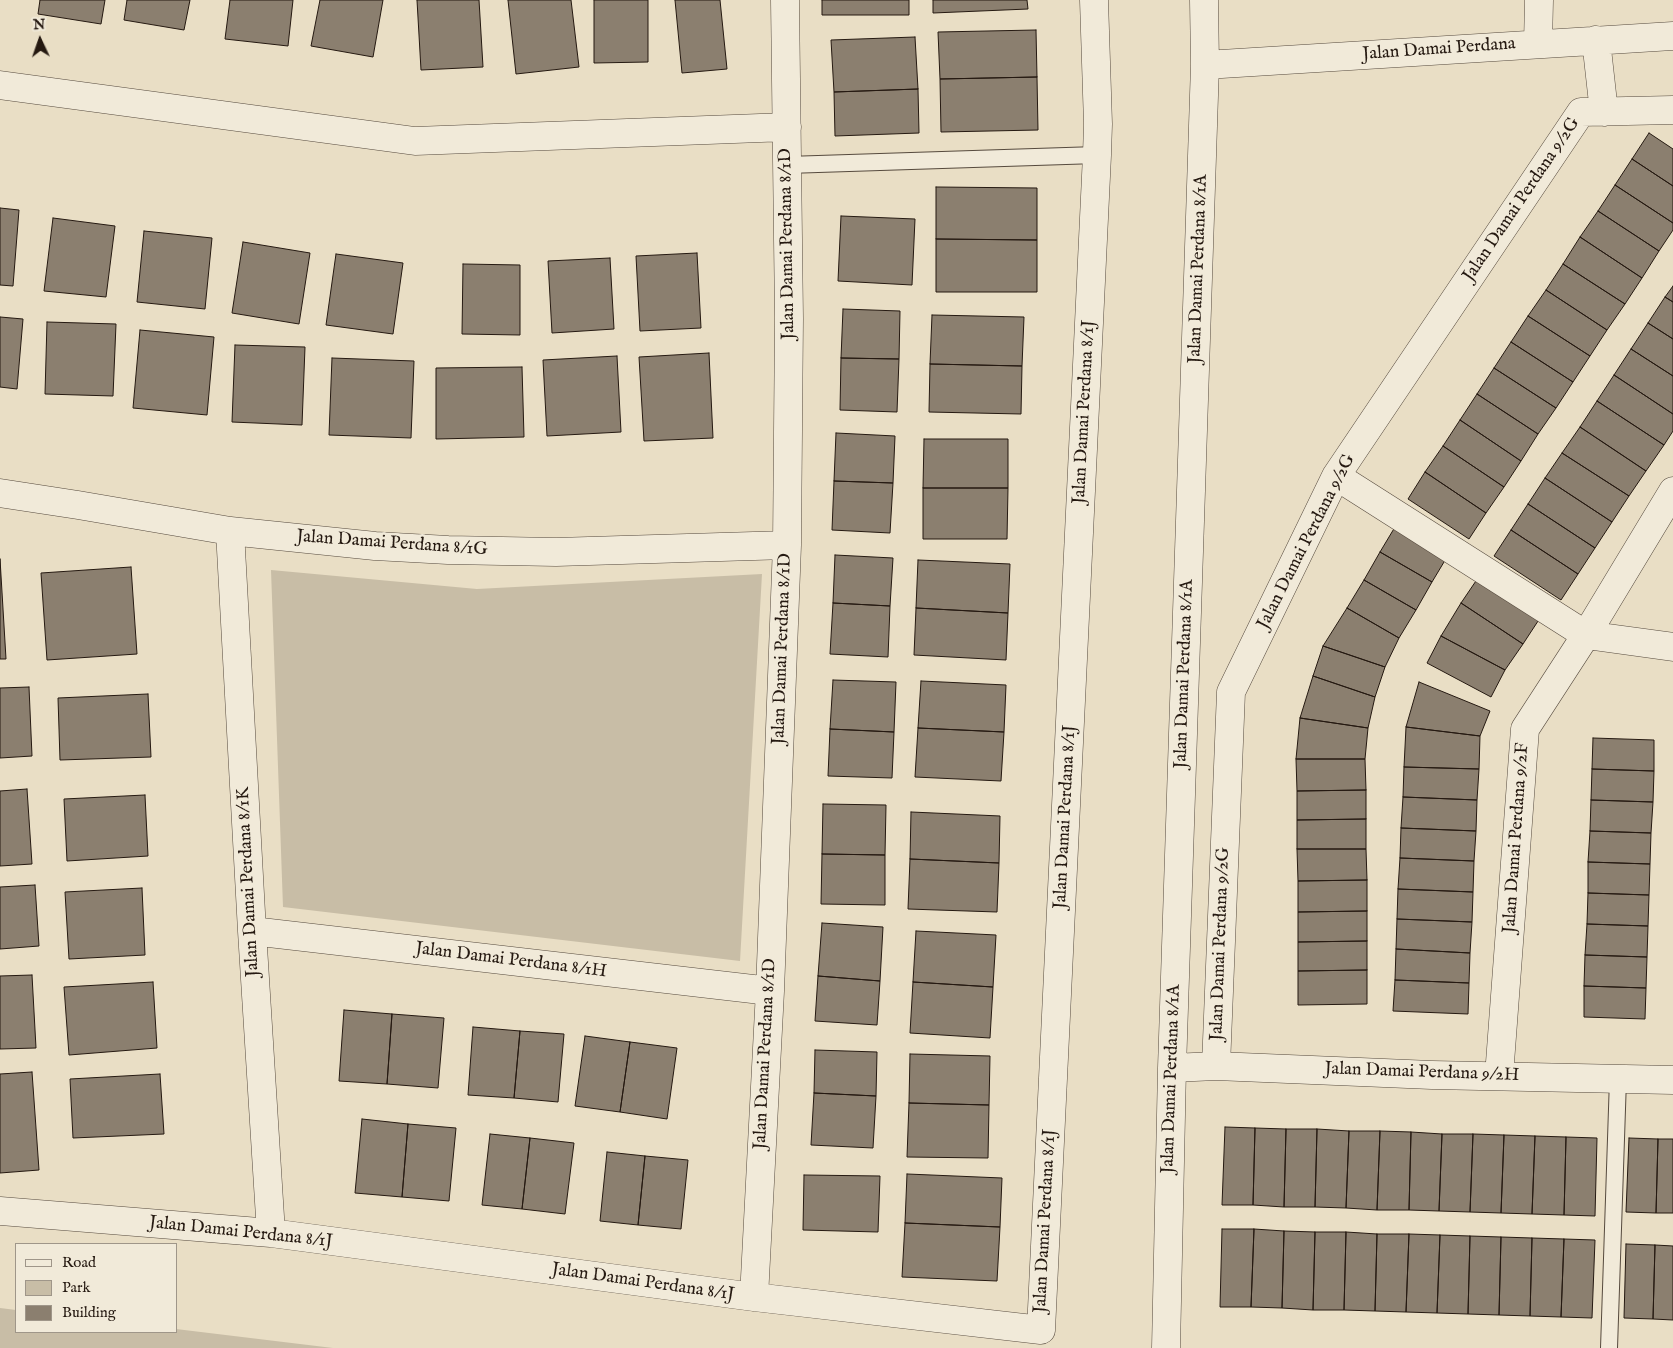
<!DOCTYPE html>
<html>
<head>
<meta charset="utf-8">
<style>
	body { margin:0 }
	#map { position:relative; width:1673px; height:1348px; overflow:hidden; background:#e9dec5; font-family:"IM FELL English",serif }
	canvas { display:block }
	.legend { position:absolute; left:15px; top:1243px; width:162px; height:90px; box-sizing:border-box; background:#f1ead9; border:1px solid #9f9689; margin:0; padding:6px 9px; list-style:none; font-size:15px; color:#251911 }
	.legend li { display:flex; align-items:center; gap:10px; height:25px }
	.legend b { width:25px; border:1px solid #9f9689 }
	.north { position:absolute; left:15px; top:15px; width:50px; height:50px; -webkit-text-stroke:4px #f1ead9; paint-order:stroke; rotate:357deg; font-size:14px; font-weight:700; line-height:20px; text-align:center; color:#251911 }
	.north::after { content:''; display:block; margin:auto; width:18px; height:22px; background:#251911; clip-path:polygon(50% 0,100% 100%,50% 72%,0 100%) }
</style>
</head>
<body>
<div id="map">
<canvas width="1673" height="1348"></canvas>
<ul class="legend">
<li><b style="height:6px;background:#f1ead9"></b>Road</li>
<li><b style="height:14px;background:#c8bda6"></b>Park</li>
<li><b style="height:14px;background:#8b7f6f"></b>Building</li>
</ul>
<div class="north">N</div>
</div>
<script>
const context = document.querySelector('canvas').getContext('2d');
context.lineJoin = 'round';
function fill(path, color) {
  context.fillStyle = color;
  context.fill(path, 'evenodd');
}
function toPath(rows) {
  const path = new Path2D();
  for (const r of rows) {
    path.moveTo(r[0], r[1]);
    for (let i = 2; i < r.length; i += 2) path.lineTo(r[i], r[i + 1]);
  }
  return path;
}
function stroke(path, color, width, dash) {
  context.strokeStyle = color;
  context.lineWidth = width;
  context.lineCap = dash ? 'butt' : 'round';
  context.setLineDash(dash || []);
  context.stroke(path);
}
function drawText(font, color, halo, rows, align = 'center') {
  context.font = font + ' "IM FELL English",serif';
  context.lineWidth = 5;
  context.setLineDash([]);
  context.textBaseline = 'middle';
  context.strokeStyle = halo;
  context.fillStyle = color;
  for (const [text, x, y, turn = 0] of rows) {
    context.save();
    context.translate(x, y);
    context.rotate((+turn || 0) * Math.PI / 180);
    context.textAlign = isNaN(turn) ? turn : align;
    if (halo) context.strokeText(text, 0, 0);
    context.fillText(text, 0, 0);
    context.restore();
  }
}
fill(toPath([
	[271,570,477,589,762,574,740,961,283,907],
	[0,1308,16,1310,16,1332,176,1332,176,1329,333,1348,0,1348]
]), '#c8bda6');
const building = toPath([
	[40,0,105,0,101,24,38,14,40,0],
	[127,0,190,0,184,30,124,20,127,0],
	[230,0,293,0,288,46,225,39,230,0],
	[320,0,383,0,373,57,311,46,320,0],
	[417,0,479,0,483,67,421,70,417,0],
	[508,0,571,0,579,67,516,74,508,0],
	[594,0,648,0,648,62,594,63,594,0],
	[675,0,720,0,727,69,682,73,675,0],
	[822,0,909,0,909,15,822,15,822,0],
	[933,0,1027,0,1028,9,933,13,933,0],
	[1036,30,1037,77,940,79,938,32,1036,30],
	[915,37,918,89,834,92,831,40,915,37],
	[1037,77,1038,130,941,132,940,79,1037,77],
	[918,89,919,133,835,136,834,92,918,89],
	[1649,133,1673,149,1673,186,1632,159,1649,133],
	[1632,159,1673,186,1673,223,1615,185,1632,159],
	[1615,185,1673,223,1673,230,1659,251,1598,211,1615,185],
	[936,187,1037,188,1037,240,936,239,936,187],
	[0,208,19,210,13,286,0,285,0,208],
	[1598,211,1659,251,1642,278,1580,237,1598,211],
	[841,216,915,219,912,285,838,281,841,216],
	[53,218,115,226,106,297,44,291,53,218],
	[144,231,212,238,205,309,137,302,144,231],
	[1580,237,1642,278,1625,304,1563,264,1580,237],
	[936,239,1037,240,1037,292,936,292,936,239],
	[243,242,310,253,299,324,232,313,243,242],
	[697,253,701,328,640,331,636,256,697,253],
	[336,254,403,263,393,334,326,325,336,254],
	[610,258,614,329,552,333,548,261,610,258],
	[463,264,520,265,520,335,462,334,463,264],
	[1563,264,1625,304,1607,330,1546,290,1563,264],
	[1673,286,1673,302,1665,297,1673,286],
	[1546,290,1607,330,1590,356,1528,316,1546,290],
	[1665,297,1673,302,1673,339,1648,323,1665,297],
	[843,309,900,311,899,359,841,358,843,309],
	[932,315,1024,317,1022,366,930,364,932,315],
	[1528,316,1590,356,1573,382,1511,342,1528,316],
	[0,317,23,319,17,389,0,387,0,317],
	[47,322,116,324,113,396,45,394,47,322],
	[1648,323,1673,339,1673,376,1631,349,1648,323],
	[140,330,214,337,207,415,133,408,140,330],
	[1511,342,1573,382,1556,408,1494,368,1511,342],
	[235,345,305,347,302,425,232,422,235,345],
	[1631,349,1673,376,1673,414,1614,375,1631,349],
	[709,353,713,438,644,441,639,357,709,353],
	[617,356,621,432,547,436,543,360,617,356],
	[332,358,414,361,411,438,329,435,332,358],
	[841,358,899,359,897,412,840,410,841,358],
	[930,364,1022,366,1021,414,929,412,930,364],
	[522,367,524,437,436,439,436,368,522,367],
	[1494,368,1556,408,1538,434,1477,394,1494,368],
	[1614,375,1673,414,1673,431,1664,445,1597,401,1614,375],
	[1477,394,1538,434,1521,461,1460,420,1477,394],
	[1597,401,1664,445,1646,471,1580,427,1597,401],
	[1460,420,1521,461,1504,487,1443,446,1460,420],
	[1580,427,1646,471,1629,496,1562,453,1580,427],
	[836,433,895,436,893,483,834,481,836,433],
	[924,439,1008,439,1008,488,923,488,924,439],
	[1443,446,1504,487,1486,513,1425,472,1443,446],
	[1562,453,1629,496,1612,522,1545,478,1562,453],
	[1425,472,1486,513,1469,539,1408,499,1425,472],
	[1545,478,1612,522,1595,548,1528,504,1545,478],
	[834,481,893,483,890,533,832,530,834,481],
	[923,488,1008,488,1007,539,923,539,923,488],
	[1528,504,1595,548,1578,574,1511,530,1528,504],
	[1398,522,1450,552,1432,582,1380,552,1398,522],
	[1511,530,1578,574,1561,600,1494,556,1511,530],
	[1380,552,1432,582,1416,610,1364,580,1380,552],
	[835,555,893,558,890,606,833,603,835,555],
	[0,559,6,659,0,659,0,559],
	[918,560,1010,564,1008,613,916,608,918,560],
	[131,567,137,654,47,660,41,573,131,567],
	[1480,575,1542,615,1523,644,1461,603,1480,575],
	[1364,580,1416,610,1399,638,1347,608,1364,580],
	[833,603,890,606,888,657,830,654,833,603],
	[1461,603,1523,644,1505,670,1441,636,1461,603],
	[916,608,1008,613,1006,660,914,655,916,608],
	[1347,608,1399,638,1385,667,1323,646,1347,608],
	[1441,636,1505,670,1491,697,1427,663,1441,636],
	[1323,646,1385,667,1375,697,1313,676,1323,646],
	[1313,676,1375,697,1368,728,1300,718,1313,676],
	[833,680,896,682,894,732,830,729,833,680],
	[921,681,1006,685,1004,732,918,728,921,681],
	[1419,682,1490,711,1480,736,1406,727,1419,682],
	[29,687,32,756,0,758,0,688,29,687],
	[148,694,151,757,60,760,58,698,148,694],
	[1300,718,1368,728,1365,759,1296,759,1300,718],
	[1406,727,1480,736,1479,769,1404,767,1406,727],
	[918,728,1004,732,1001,781,915,777,918,728],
	[830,729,894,732,892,778,828,776,830,729],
	[1593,738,1654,740,1654,771,1592,769,1593,738],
	[1296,759,1365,759,1366,790,1297,791,1296,759],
	[1404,767,1479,769,1477,800,1403,797,1404,767],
	[1592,769,1654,771,1653,802,1591,800,1592,769],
	[27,789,32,864,0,866,0,791,27,789],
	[1366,790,1366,819,1297,820,1297,791,1366,790],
	[145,795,148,856,67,861,64,799,145,795],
	[1403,797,1477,800,1476,831,1401,828,1403,797],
	[1591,800,1653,802,1651,833,1590,831,1591,800],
	[823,804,886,805,885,855,822,854,823,804],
	[911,812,1000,816,999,863,910,859,911,812],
	[1366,819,1366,849,1297,849,1297,820,1366,819],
	[1401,828,1476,831,1474,861,1400,858,1401,828],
	[1590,831,1651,833,1650,864,1588,862,1590,831],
	[1297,849,1366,849,1367,880,1298,881,1297,849],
	[822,854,885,855,885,905,821,904,822,854],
	[1400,858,1474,861,1473,892,1398,889,1400,858],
	[910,859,999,863,997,912,908,909,910,859],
	[1588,862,1650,864,1649,895,1588,893,1588,862],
	[1367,880,1367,911,1298,912,1298,881,1367,880],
	[35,885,39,946,0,949,0,887,35,885],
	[142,888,145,955,69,959,65,892,142,888],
	[1398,889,1473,892,1472,922,1397,919,1398,889],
	[1588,893,1649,895,1648,926,1587,924,1588,893],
	[1367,911,1367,941,1298,942,1298,912,1367,911],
	[1397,919,1472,922,1470,953,1396,949,1397,919],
	[822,923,883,927,880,981,818,976,822,923],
	[1587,924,1648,926,1647,957,1585,955,1587,924],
	[916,931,996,935,993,987,913,982,916,931],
	[1367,941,1367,970,1298,971,1298,942,1367,941],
	[1396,949,1470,953,1469,983,1395,980,1396,949],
	[1585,955,1647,957,1646,988,1584,986,1585,955],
	[1367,970,1367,1004,1298,1005,1298,971,1367,970],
	[32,975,36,1048,0,1049,0,976,32,975],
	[818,976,880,981,877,1025,815,1021,818,976],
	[1395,980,1469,983,1468,1014,1393,1011,1395,980],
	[153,982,157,1048,69,1055,64,987,153,982],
	[913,982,993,987,990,1038,910,1033,913,982],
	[1584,986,1646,988,1645,1019,1584,1017,1584,986],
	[344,1010,392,1014,387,1084,339,1081,344,1010],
	[392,1014,444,1018,438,1088,387,1084,392,1014],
	[473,1027,520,1031,514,1098,468,1095,473,1027],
	[520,1031,564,1034,558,1102,514,1098,520,1031],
	[585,1036,630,1042,620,1112,575,1106,585,1036],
	[630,1042,677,1048,667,1119,620,1112,630,1042],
	[815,1050,877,1052,876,1096,814,1093,815,1050],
	[910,1054,990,1056,989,1105,909,1103,910,1054],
	[32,1072,39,1170,0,1173,0,1074,32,1072],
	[160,1074,164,1134,73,1138,70,1079,160,1074],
	[814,1093,876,1096,873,1148,811,1145,814,1093],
	[909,1103,989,1105,988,1158,907,1157,909,1103],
	[362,1119,408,1124,402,1197,355,1193,362,1119],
	[408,1124,456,1128,449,1201,402,1197,408,1124],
	[1225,1127,1255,1128,1253,1205,1222,1205,1225,1127],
	[1255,1128,1286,1129,1284,1207,1253,1205,1255,1128],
	[1286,1129,1317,1129,1315,1207,1284,1207,1286,1129],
	[1317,1129,1349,1131,1346,1208,1315,1207,1317,1129],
	[1349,1131,1380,1131,1377,1210,1346,1208,1349,1131],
	[1380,1131,1411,1132,1409,1210,1377,1210,1380,1131],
	[1411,1132,1442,1134,1439,1211,1409,1210,1411,1132],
	[490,1134,530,1138,522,1209,482,1205,490,1134],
	[1442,1134,1473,1134,1470,1212,1439,1211,1442,1134],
	[1473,1134,1504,1135,1501,1213,1470,1212,1473,1134],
	[1504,1135,1535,1136,1532,1214,1501,1213,1504,1135],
	[1535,1136,1566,1137,1564,1215,1532,1214,1535,1136],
	[1566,1137,1597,1138,1595,1216,1564,1215,1566,1137],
	[530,1138,574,1143,565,1214,522,1209,530,1138],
	[1629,1138,1658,1139,1656,1213,1626,1212,1629,1138],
	[1658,1139,1673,1139,1673,1213,1656,1213,1658,1139],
	[607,1152,645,1156,638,1225,600,1221,607,1152],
	[645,1156,688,1160,681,1229,638,1225,645,1156],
	[907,1174,1002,1178,1000,1227,905,1223,907,1174],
	[804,1175,880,1176,878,1232,803,1230,804,1175],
	[905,1223,1000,1227,997,1281,902,1277,905,1223],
	[1222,1229,1254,1229,1251,1307,1220,1307,1222,1229],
	[1254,1229,1284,1231,1282,1308,1251,1307,1254,1229],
	[1284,1231,1315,1232,1313,1310,1282,1308,1284,1231],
	[1315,1232,1346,1232,1344,1310,1313,1310,1315,1232],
	[1346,1232,1377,1234,1375,1311,1344,1310,1346,1232],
	[1377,1234,1409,1234,1406,1312,1375,1311,1377,1234],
	[1409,1234,1440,1235,1437,1313,1406,1312,1409,1234],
	[1440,1235,1470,1236,1468,1314,1437,1313,1440,1235],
	[1470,1236,1501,1237,1499,1315,1468,1314,1470,1236],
	[1501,1237,1532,1238,1530,1316,1499,1315,1501,1237],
	[1532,1238,1564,1239,1561,1317,1530,1316,1532,1238],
	[1564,1239,1595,1240,1592,1318,1561,1317,1564,1239],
	[1626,1244,1655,1245,1653,1319,1624,1318,1626,1244],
	[1655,1245,1673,1246,1673,1320,1653,1319,1655,1245]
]);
fill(building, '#8b7f6f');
stroke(building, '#251911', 1);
const lane = toPath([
	[787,165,1097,155],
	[1609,1348,1618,1079]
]);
const street = toPath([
	[1596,40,1604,112],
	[1538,44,1539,0],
	[1205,65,1673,36],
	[0,85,415,141,787,127],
	[1336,476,1586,635,1673,647],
	[0,493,78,505,230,531,375,546,448,550,556,552,787,545],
	[230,531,252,931,271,1233],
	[252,931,770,991],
	[1216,1066,1231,692,1336,476,1581,112,1673,110],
	[1172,1068,1216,1066,1432,1075,1673,1080],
	[1499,1076,1525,729,1586,635,1673,491],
	[0,1211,271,1233,754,1297,1041,1330,1097,155,1098,124,1094,0],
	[754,1297,770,991,787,545,789,318,785,0],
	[1166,1348,1172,1068,1205,65,1204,0]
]);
stroke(lane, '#564a3e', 18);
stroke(street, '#564a3e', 29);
stroke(lane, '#f1ead9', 16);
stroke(street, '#f1ead9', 28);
drawText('18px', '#251911', '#f1ead9', [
	["Jalan Damai Perdana",1439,50,-4],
	["Jalan Damai Perdana 9/2G",1522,200,-56],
	["Jalan Damai Perdana 8/1D",788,244,-91],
	["Jalan Damai Perdana 8/1A",1199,269,-88],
	["Jalan Damai Perdana 8/1J",1085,412,-87],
	["Jalan Damai Perdana 9/2G",1307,542,-63],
	["Jalan Damai Perdana 8/1G",392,544,4],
	["Jalan Damai Perdana 8/1D",783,649,-88],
	["Jalan Damai Perdana 8/1A",1185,674,-88],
	["Jalan Damai Perdana 8/1J",1066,817,-87],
	["Jalan Damai Perdana 9/2F",1517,838,-86],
	["Jalan Damai Perdana 8/1K",249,882,-93],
	["Jalan Damai Perdana 9/2G",1221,944,-88],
	["Jalan Damai Perdana 8/1H",511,961,7],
	["Jalan Damai Perdana 8/1D",766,1054,-87],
	["Jalan Damai Perdana 9/2H",1422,1073,2],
	["Jalan Damai Perdana 8/1A",1172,1079,-88],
	["Jalan Damai Perdana 8/1J",1046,1221,-87],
	["Jalan Damai Perdana 8/1J",241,1233,6],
	["Jalan Damai Perdana 8/1J",643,1283,8]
]);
</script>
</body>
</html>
